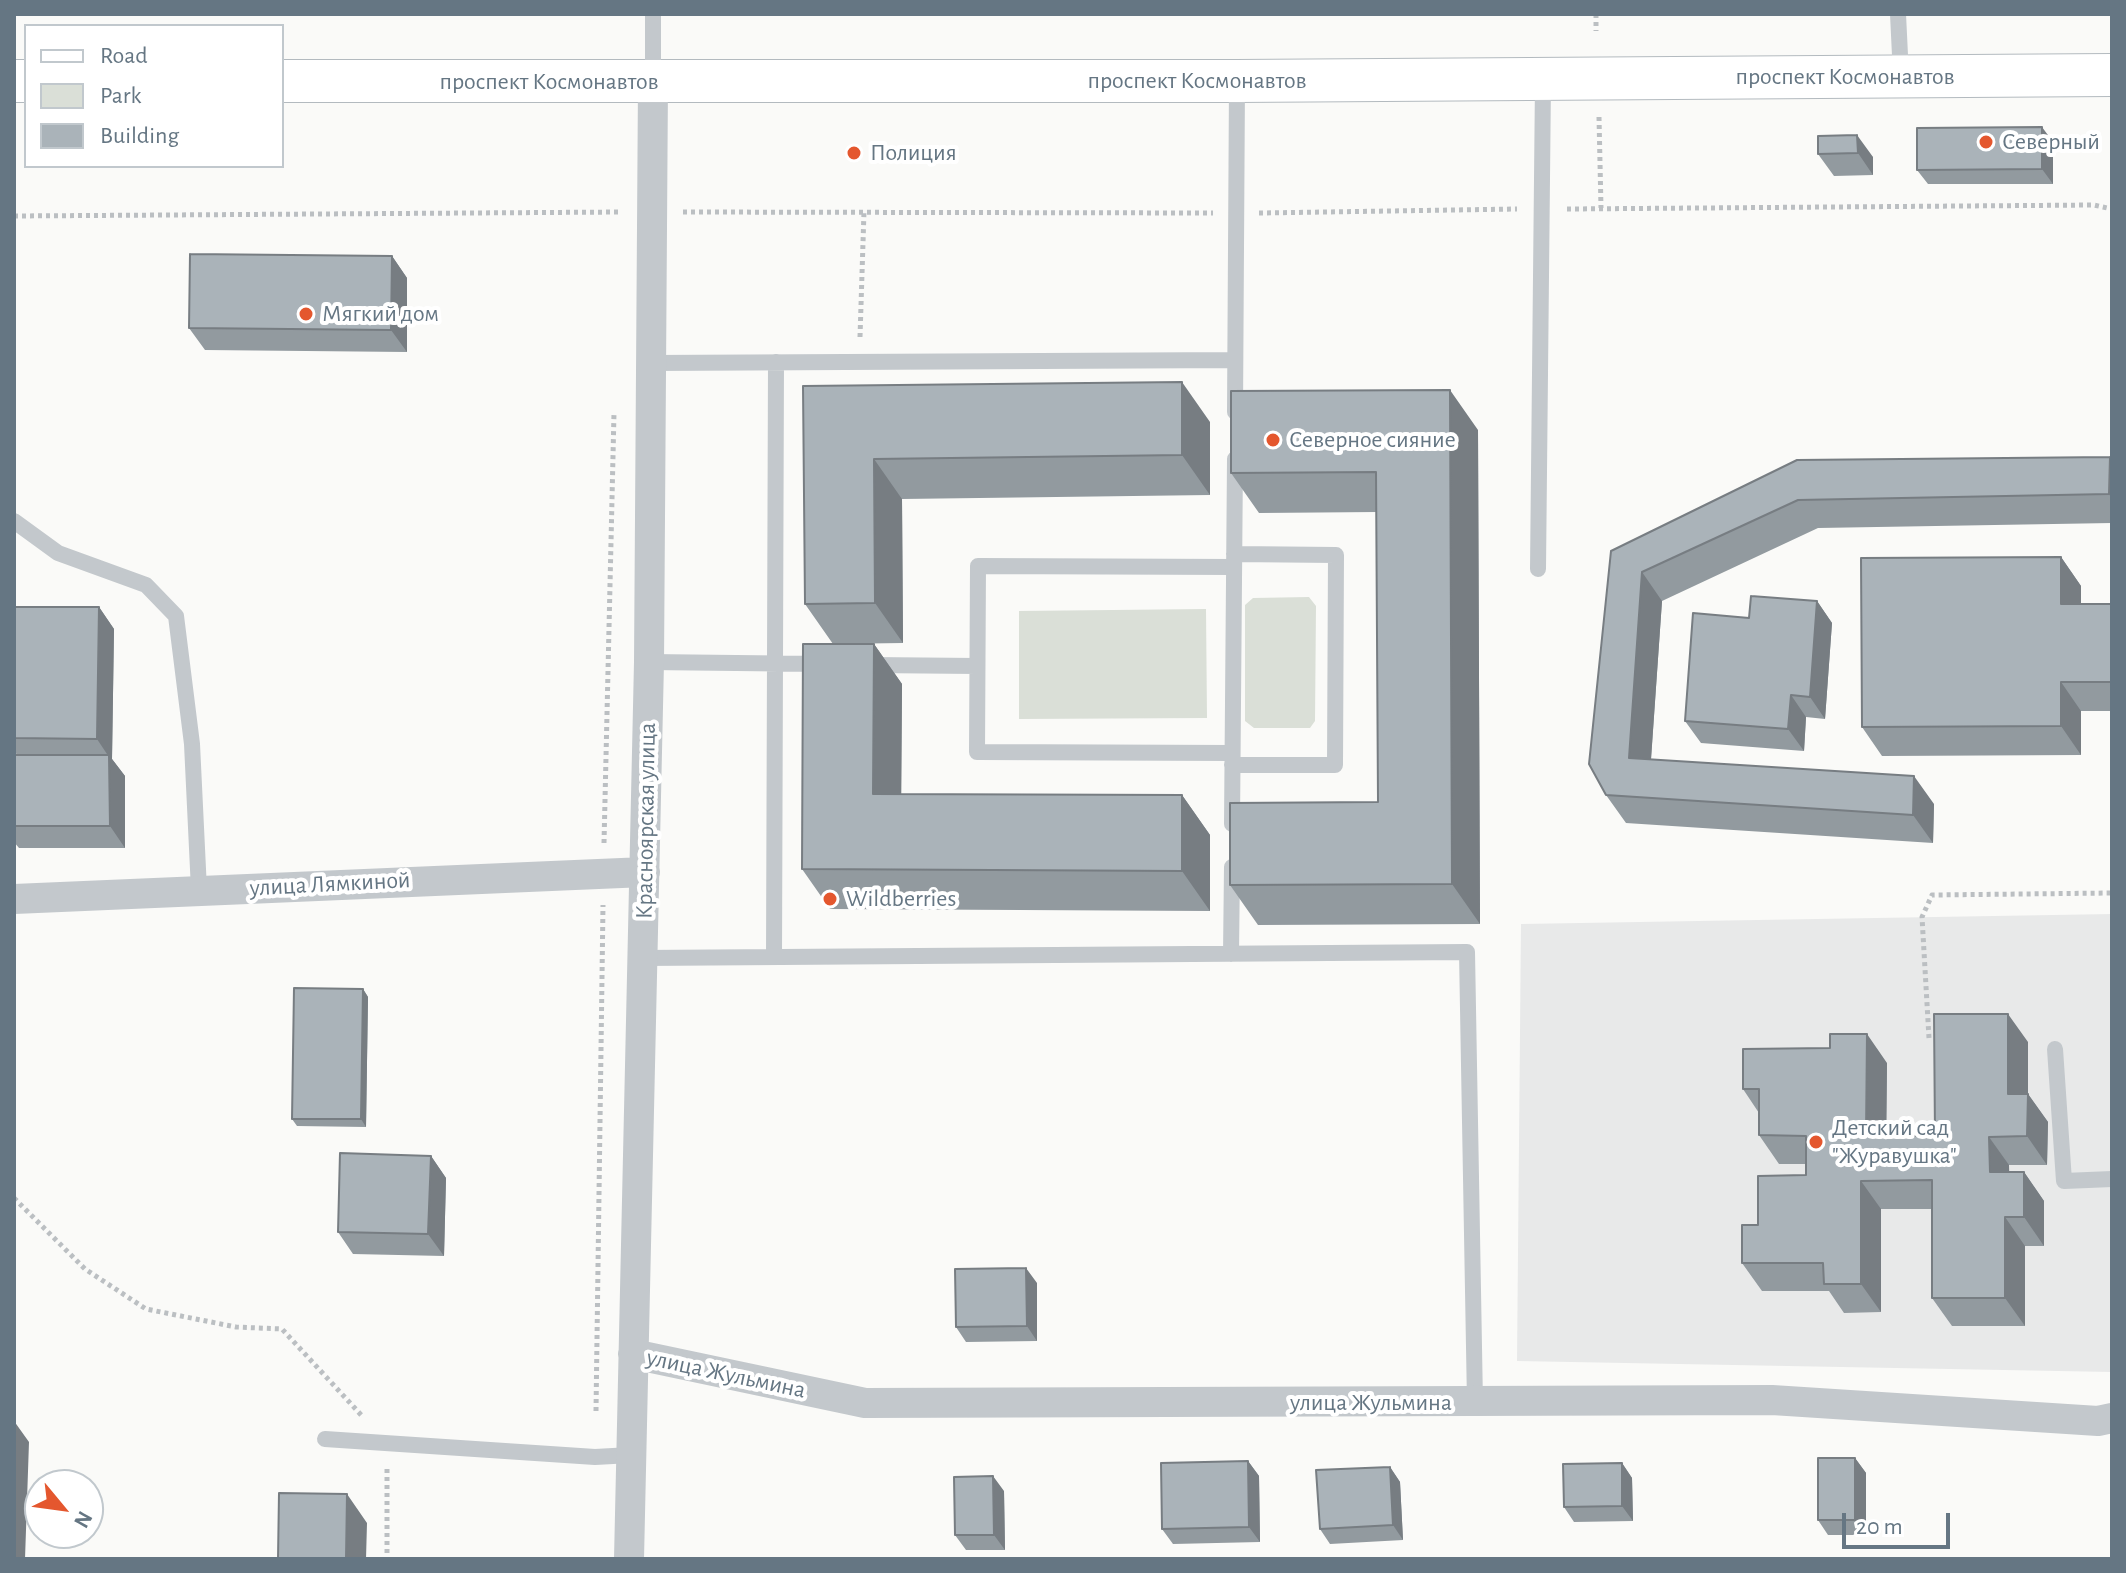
<!DOCTYPE html>
<html>
<head>
<meta charset="utf-8">
<style>
	body { margin:0 }
	#map { position:relative; width:2126px; height:1573px; overflow:hidden; background:#fafaf8; font-family:"Alegreya Sans",sans-serif }
	canvas { display:block }
	.frame { position:absolute; inset:0; border:16px solid #657683; pointer-events:none }
	.legend { position:absolute; left:24px; top:24px; width:260px; height:144px; box-sizing:border-box; background:#fff; border:2px solid #c1c8cd; margin:0; padding:10px 14px; list-style:none; font-size:24px; color:#657683 }
	.legend li { display:flex; align-items:center; gap:16px; height:40px }
	.legend b { width:40px; border:2px solid #c1c8cd }
	.north { position:absolute; left:24px; top:1469px; width:80px; height:80px; box-sizing:border-box; background:#fff; border:2px solid #c1c8cd; border-radius:50%; rotate:119deg; font-size:22px; font-weight:700; line-height:32px; text-align:center; color:#657683 }
	.north::after { content:''; display:block; margin:auto; width:28px; height:36px; background:#e4572e; clip-path:polygon(50% 0,100% 100%,50% 72%,0 100%) }
	.scale { position:absolute; left:1842px; top:1513px; width:108px; height:36px; box-sizing:border-box; border:4px solid #657683; border-top:0; padding-left:10px; font-size:24px; line-height:28px; white-space:nowrap; color:#657683; -webkit-text-stroke:6px #fff; paint-order:stroke }
</style>
</head>
<body>
<div id="map">
<canvas width="2126" height="1573"></canvas>
<div class="frame"></div>
<ul class="legend">
<li><b style="height:10px;background:#fff"></b>Road</li>
<li><b style="height:22px;background:#dadfd7"></b>Park</li>
<li><b style="height:22px;background:#aab3b9"></b>Building</li>
</ul>
<div class="north">N</div>
<div class="scale">20 m</div>
</div>
<script>
const context = document.querySelector('canvas').getContext('2d');
context.lineJoin = 'round';
function fill(path, color) {
  context.fillStyle = color;
  context.fill(path, 'evenodd');
}
function toPath(rows) {
  const path = new Path2D();
  for (const r of rows) {
    path.moveTo(r[0], r[1]);
    for (let i = 2; i < r.length; i += 2) path.lineTo(r[i], r[i + 1]);
  }
  return path;
}
function stroke(path, color, width, dash) {
  context.strokeStyle = color;
  context.lineWidth = width;
  context.lineCap = dash ? 'butt' : 'round';
  context.setLineDash(dash || []);
  context.stroke(path);
}
function drawText(font, color, halo, rows, align = 'center') {
  context.font = font + ' "Alegreya Sans",sans-serif';
  context.lineWidth = 8;
  context.setLineDash([]);
  context.textBaseline = 'middle';
  context.strokeStyle = halo;
  context.fillStyle = color;
  for (const [text, x, y, turn = 0] of rows) {
    context.save();
    context.translate(x, y);
    context.rotate((+turn || 0) * Math.PI / 180);
    context.textAlign = isNaN(turn) ? turn : align;
    if (halo) context.strokeText(text, 0, 0);
    context.fillText(text, 0, 0);
    context.restore();
  }
}
fill(toPath([
	[2112,914,2112,1372,1517,1361,1521,924]
]), '#e8e9e9');
fill(toPath([
	[1309,597,1316,606,1315,721,1310,728,1254,728,1245,721,1245,605,1253,598],
	[1206,609,1207,718,1019,719,1019,611]
]), '#dadfd7');
const secondary = toPath([
	[14,81,26,81],
	[282,81,1237,81,2112,75]
]);
stroke(secondary, '#b3babf', 44);
stroke(toPath([
	[1596,14,1596,31],
	[1599,117,1601,208],
	[1567,209,2094,205,2112,209],
	[683,212,1213,213],
	[1259,213,1517,209],
	[14,216,621,212],
	[860,337,864,211],
	[604,843,614,413],
	[1929,1038,1922,917,1932,895,2112,893],
	[14,1198,85,1269,146,1309,236,1327,282,1329,363,1417],
	[596,1411,603,905],
	[387,1469,387,1559]
]), '#bbbfc2', 5, [4, 4]);
stroke(toPath([
	[1898,14,1901,76],
	[653,80,653,14],
	[652,363,1235,360],
	[1235,412,1237,83],
	[14,521,58,553,146,585,176,616,192,744,199,890],
	[1538,569,1543,81],
	[649,662,823,664],
	[870,665,977,666],
	[1232,753,977,752,978,566,1234,567],
	[1232,765,1335,765,1336,555,1234,554],
	[1232,824,1235,459],
	[1231,954,1232,867],
	[774,957,776,362],
	[643,958,1467,952,1475,1403],
	[2055,1049,2064,1181,2112,1179],
	[325,1439,595,1457,631,1455]
]), '#c3c8cc', 16);
stroke(toPath([
	[14,899,645,872],
	[633,1354,865,1403,1772,1400,2098,1421,2112,1418],
	[629,1559,649,662,653,82]
]), '#c3c8cc', 30);
stroke(secondary, '#fff', 42);
fill(toPath([
	[1818,136,1873,157,1873,175,1834,176,1818,154],
	[2053,142,2053,184,1928,184,1917,170],
	[392,256,407,278,407,352,205,350,189,328],
	[803,386,1210,422,1210,495,902,499,903,643,833,644,805,604],
	[1478,430,1480,924,1258,925,1230,885,1378,802,1377,512,1259,513,1231,473],
	[1797,460,2112,460,2112,523,1818,528,1662,601,1651,760,1934,804,1933,843,1626,823,1606,795,1611,551],
	[2061,557,2081,586,2081,604,2112,605,2112,711,2081,711,2081,755,1882,756,1862,727],
	[1817,601,1832,623,1825,719,1806,717,1804,751,1701,743,1685,721,1749,618],
	[99,607,114,629,112,759,125,776,125,848,19,848,14,842,14,755,17,755,14,750,14,738],
	[874,644,902,684,901,794,1182,795,1210,835,1210,911,830,909,802,869],
	[363,989,368,997,366,1127,297,1126,292,1119],
	[2028,1042,2028,1094,2048,1122,2047,1165,2009,1165,2009,1172,2024,1172,2044,1201,2044,1246,2025,1246,2025,1326,1952,1326,1932,1298,1932,1209,1881,1209,1881,1312,1844,1313,1829,1291,1762,1291,1742,1263,1758,1225,1806,1175,1806,1164,1779,1164,1759,1135,1759,1113,1743,1089,1887,1063,1886,1136,1935,1136],
	[431,1156,446,1178,444,1256,353,1254,338,1232],
	[1037,1283,1037,1341,966,1342,956,1327],
	[1855,1458,1866,1473,1866,1535,1828,1535,1818,1520],
	[1248,1461,1259,1476,1260,1542,1173,1544,1162,1529],
	[1622,1463,1632,1478,1633,1521,1574,1522,1564,1507],
	[1390,1467,1400,1482,1403,1540,1330,1544,1320,1529],
	[1004,1491,1005,1550,966,1550,955,1535]
]), '#929a9f');
fill(toPath([
	[2042,127,2053,142,2053,184,2042,169],
	[1857,135,1873,157,1873,175,1858,153],
	[392,256,407,278,407,352,391,330],
	[1182,382,1210,422,1210,495,1182,455],
	[1450,390,1478,430,1480,924,1452,884],
	[2110,457,2112,460,2112,499,2109,494],
	[874,459,902,499,903,643,875,603],
	[2061,557,2081,586,2081,633,2061,604],
	[1642,572,1662,601,1649,787,1629,758],
	[1817,601,1832,623,1825,719,1810,697],
	[99,607,114,629,112,759,125,776,125,848,110,826,109,757,97,739],
	[874,644,902,684,901,834,873,794],
	[2061,682,2081,711,2081,755,2061,726],
	[1791,695,1806,717,1804,751,1788,729],
	[1914,776,1934,804,1933,843,1913,815],
	[1182,795,1210,835,1210,911,1182,871],
	[363,989,368,997,366,1127,361,1119],
	[2008,1014,2028,1042,2028,1094,2048,1122,2047,1165,2027,1136,2008,1094],
	[1867,1034,1887,1063,1886,1165,1866,1136],
	[1989,1137,2009,1165,2010,1201,1990,1172],
	[431,1156,446,1178,444,1256,428,1234],
	[2024,1172,2044,1201,2044,1246,2024,1217],
	[1861,1181,1881,1209,1881,1312,1861,1284],
	[2005,1217,2025,1246,2025,1326,2005,1298],
	[1026,1268,1037,1283,1037,1341,1027,1326],
	[14,1421,29,1442,25,1559,14,1559],
	[1855,1458,1866,1473,1866,1535,1855,1520],
	[1248,1461,1259,1476,1260,1542,1249,1527],
	[1622,1463,1632,1478,1633,1521,1622,1506],
	[1390,1467,1400,1482,1403,1540,1393,1525],
	[993,1476,1004,1491,1005,1550,994,1535],
	[347,1494,367,1523,366,1559,346,1559]
]), '#777d82');
const building = toPath([
	[2042,127,2042,169,1917,170,1917,128,2042,127],
	[1857,135,1858,153,1818,154,1818,136,1857,135],
	[190,254,392,256,391,330,189,328,190,254],
	[1182,382,1182,455,874,459,875,603,805,604,803,386,1182,382],
	[1450,390,1452,884,1230,885,1230,803,1378,802,1376,472,1231,473,1231,391,1450,390],
	[2110,457,2109,494,1798,500,1642,572,1629,758,1914,776,1913,815,1606,795,1589,764,1611,551,1797,460,2110,457],
	[2061,557,2061,604,2111,604,2111,682,2061,682,2061,726,1862,727,1861,558,2061,557],
	[1751,596,1817,601,1810,697,1791,695,1788,729,1685,721,1693,613,1749,618,1751,596],
	[14,607,99,607,97,739,14,738,14,607],
	[803,644,874,644,873,794,1182,795,1182,871,802,869,803,644],
	[14,755,109,755,110,826,14,826,14,755],
	[294,988,363,989,361,1119,292,1119,294,988],
	[1934,1014,2008,1014,2008,1094,2028,1094,2027,1136,1989,1137,1990,1172,2024,1172,2024,1217,2005,1217,2005,1298,1932,1298,1932,1180,1861,1181,1861,1284,1824,1284,1823,1263,1742,1263,1742,1225,1758,1225,1758,1176,1806,1175,1806,1136,1759,1135,1759,1089,1743,1089,1743,1049,1830,1048,1830,1034,1867,1034,1866,1136,1935,1136,1934,1014],
	[340,1153,431,1156,428,1234,338,1232,340,1153],
	[1026,1268,1027,1326,956,1327,955,1269,1026,1268],
	[1818,1458,1855,1458,1855,1520,1818,1520,1818,1458],
	[1248,1461,1249,1527,1162,1529,1161,1463,1248,1461],
	[1622,1463,1622,1506,1564,1507,1563,1464,1622,1463],
	[1390,1467,1393,1525,1320,1529,1316,1470,1390,1467],
	[993,1476,994,1535,955,1535,954,1477,993,1476],
	[279,1493,347,1494,346,1559,278,1559,279,1493]
]);
fill(building, '#aab3b9');
stroke(building, '#777d82', 2);
for (const [x, y, r, color] of [
	[1986,142,8,"#e4572e"],
	[854,153,8,"#e4572e"],
	[306,314,8,"#e4572e"],
	[1273,440,8,"#e4572e"],
	[830,899,8,"#e4572e"],
	[1816,1142,8,"#e4572e"]
]) {
  const dot = new Path2D();
  dot.arc(x, y, r, 0, 2 * Math.PI);
  context.fillStyle = color;
  context.fill(dot);
  stroke(dot, '#fff', 3);
}
drawText('24px', '#657683', '#fff', [
	["проспект Космонавтов",1845,77],
	["проспект Космонавтов",1197,81],
	["проспект Космонавтов",549,82],
	["Красноярская улица",646,821,-89],
	["улица Лямкиной",330,884,-3],
	["улица Жульмина",726,1374,12],
	["улица Жульмина",1371,1403]
]);
drawText('24px', '#657683', '#fff', [
	["Северный",2002,142],
	["Полиция",870,153],
	["Мягкий дом",322,314],
	["Северное сияние",1289,440],
	["Wildberries",846,899],
	["Детский сад",1832,1128],
	["\"Журавушка\"",1832,1156]
], 'left');
</script>
</body>
</html>
